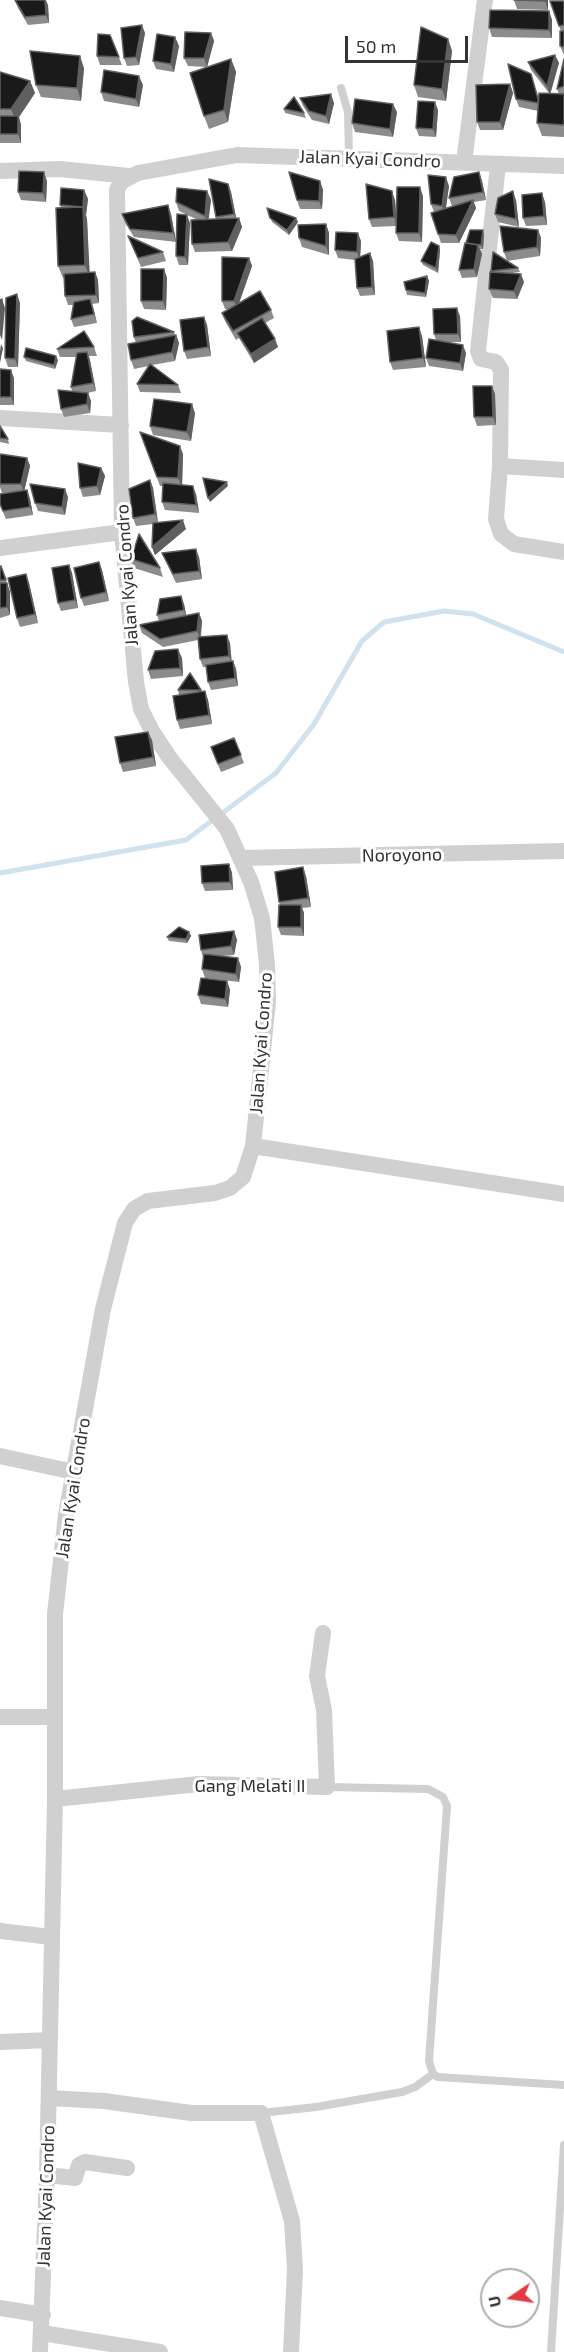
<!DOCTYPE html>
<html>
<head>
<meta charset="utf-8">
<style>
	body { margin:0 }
	#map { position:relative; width:564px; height:2352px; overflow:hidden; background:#fff; font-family:"Exo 2",sans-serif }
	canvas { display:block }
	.north { position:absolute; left:480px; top:2268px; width:60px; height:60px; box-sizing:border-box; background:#fff; border:2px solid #adadad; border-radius:50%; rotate:257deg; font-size:16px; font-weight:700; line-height:24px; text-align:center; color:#333 }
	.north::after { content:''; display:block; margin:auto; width:21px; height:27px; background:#e63946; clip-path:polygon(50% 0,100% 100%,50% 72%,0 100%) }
	.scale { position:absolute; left:345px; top:36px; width:123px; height:27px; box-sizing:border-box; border:3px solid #333; border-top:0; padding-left:8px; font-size:18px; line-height:21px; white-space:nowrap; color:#333; -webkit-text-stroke:4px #fff; paint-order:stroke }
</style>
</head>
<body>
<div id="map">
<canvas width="564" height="2352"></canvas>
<div class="north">U</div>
<div class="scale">50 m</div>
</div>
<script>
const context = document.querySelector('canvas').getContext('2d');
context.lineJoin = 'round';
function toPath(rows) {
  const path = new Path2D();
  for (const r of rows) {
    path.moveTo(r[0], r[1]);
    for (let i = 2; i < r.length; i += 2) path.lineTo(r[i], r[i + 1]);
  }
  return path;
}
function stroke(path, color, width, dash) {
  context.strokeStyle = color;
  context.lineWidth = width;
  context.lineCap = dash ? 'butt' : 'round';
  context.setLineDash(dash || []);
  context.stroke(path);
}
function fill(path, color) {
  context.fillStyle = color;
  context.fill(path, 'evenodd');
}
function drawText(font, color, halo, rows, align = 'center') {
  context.font = font + ' "Exo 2",sans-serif';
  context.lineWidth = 6;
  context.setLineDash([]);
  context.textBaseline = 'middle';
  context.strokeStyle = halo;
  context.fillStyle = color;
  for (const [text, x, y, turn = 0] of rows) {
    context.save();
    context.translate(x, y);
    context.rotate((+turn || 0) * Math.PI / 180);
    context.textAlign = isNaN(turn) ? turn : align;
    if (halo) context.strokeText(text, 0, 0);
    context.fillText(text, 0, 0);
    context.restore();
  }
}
stroke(toPath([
	[0,873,186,840,276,773,314,724,362,641,384,622,444,611,473,614,564,652]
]), '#cfe2ee', 5);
stroke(toPath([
	[341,88,348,112,349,157],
	[327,1787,428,1789,443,1797,447,1806,429,2061,433,2074,438,2077,564,2085],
	[261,2113,316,2107,402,2092,415,2087,433,2074],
	[551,2352,564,2145]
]), '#d0d0d0', 8);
stroke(toPath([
	[464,162,485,0],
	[498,165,478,351,481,359,496,362,501,370,500,466,564,470],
	[0,171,60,169,129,176],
	[0,418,121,425],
	[500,466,496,519,501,534,514,544,564,552],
	[0,548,122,532],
	[241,858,564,851],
	[253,1146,564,1194],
	[0,1456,74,1472],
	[0,1717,55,1717],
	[55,1799,199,1784,327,1787,324,1710,317,1676,323,1633],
	[0,1931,51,1937],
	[0,2042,50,2040],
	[49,2098,104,2101,191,2113,261,2113,292,2221,295,2269,291,2352],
	[47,2175,75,2178,79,2165,85,2162,127,2168],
	[0,2308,43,2315],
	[42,2333,160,2352],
	[40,2352,47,2175,55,1799,55,1614,66,1515,103,1309,125,1223,134,1209,148,1201,215,1193,230,1188,243,1177,253,1146,268,1002,267,964,262,918,251,882,227,829,169,757,152,731,141,709,136,682,122,532,117,190,121,182,138,173,237,155,564,166]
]), '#d0d0d0', 16);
fill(toPath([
	[15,0,48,5,49,23,28,25,18,8],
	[514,0,548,0,548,10,517,9],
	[550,1,564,1,564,55,560,46,561,31],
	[549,11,552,20,552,38,492,37,489,28],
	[145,33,139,65,127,66,124,58],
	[211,33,214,41,207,67,188,66,184,58],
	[110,35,122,65,100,65,97,56],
	[175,37,179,46,174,72,156,69,153,61],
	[448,39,452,51,446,101,418,97,414,85],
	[555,55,559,63,550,93,559,94,557,89,564,59,564,137,542,136,537,123,538,111,519,107,516,99,531,74,538,97,549,93,531,70,528,62],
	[231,59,236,72,228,122,209,129,204,116],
	[84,68,81,101,41,97,36,85],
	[0,72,30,81,35,93,19,117,21,125,21,143,0,143],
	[510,84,513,93,503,130,480,130,477,122],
	[143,85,139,107,104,101,101,92],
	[300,98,334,103,329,124,312,120,303,106],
	[284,109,304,113,306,118,285,113],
	[438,110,436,137,419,136,416,128],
	[397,112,393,137,355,132,352,123],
	[479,172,482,181,486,200,474,202,476,208,459,243,441,243,438,234,434,212,431,204,449,186,446,208,452,206,449,198],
	[47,181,46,202,21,200,18,192],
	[320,181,323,190,322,209,300,209,297,200],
	[228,184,231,192,236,218,239,218,242,227,232,251,195,252,192,244,198,220,179,211,176,202,207,191,211,200,208,219,217,219,216,217],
	[84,190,88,199,86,215,87,219,89,272,95,272,98,280,99,303,92,304,97,323,74,327,71,319,73,305,68,305,65,296,64,278,63,278,58,266,61,207,60,205],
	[423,196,422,242,399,241,396,233,396,226,372,227,369,219,395,200,396,214],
	[516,200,519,227,498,222,495,214],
	[545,202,547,225,526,226,523,218],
	[267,208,298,222,289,235,272,222],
	[122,214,171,214,176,241,190,223,188,265,179,265,176,256,176,242,134,237,125,223],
	[326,224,329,233,329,255,302,247,299,238],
	[538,230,541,238,540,256,507,261,504,252],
	[484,235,483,249,480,249,482,254,477,277,462,278,459,270,466,243],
	[128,236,163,252,166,261,141,267],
	[361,241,360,257,370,253,373,261,375,295,360,296,357,288,355,260,338,258,335,250],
	[439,246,440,250,438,273,423,265,421,261],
	[249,258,252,266,239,303,271,310,274,318,265,323,278,347,254,363,239,338,236,340,225,321,222,313,229,309,225,309,222,301],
	[518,268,520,272,512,273,524,282,517,299,493,298,489,289,491,271],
	[164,269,167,278,166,310,144,309,141,301],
	[427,276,429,281,426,297,407,295,406,290],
	[20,303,18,367,8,367,5,358],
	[460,316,461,342,448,342,466,353,463,371,429,366,426,358,436,340,434,334],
	[204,317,207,325,211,356,187,359,184,351],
	[174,332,175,335,176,335,179,343,175,361,152,365,178,385,181,393,140,392,137,384,149,366,134,369,131,360,136,343,134,337],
	[422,336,426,367,393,370,390,362],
	[94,347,97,356,89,356,96,391,87,393,91,401,90,413,64,417,61,409,72,391,71,387,77,357,60,357,57,349],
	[24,357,58,360,55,369,26,361],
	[0,369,14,378,14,405,0,405],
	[495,394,496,425,477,426,474,417],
	[195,413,191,441,153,435,150,426],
	[0,426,8,439,9,444,0,442],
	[140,432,183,454,182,485,196,494,199,513,165,510,162,502,163,486,160,486],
	[0,454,27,458,30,466,24,491,27,490,30,499,33,515,6,519,0,505,0,494,14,492,2,493,0,487],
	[101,468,105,476,100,495,83,497,80,488],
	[150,480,153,488,158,523,186,529,155,555,152,547,153,524,136,526,133,518],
	[68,497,65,515,38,511,35,503],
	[162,553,199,557,202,579,176,583],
	[131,559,160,568,163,577,134,568],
	[69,565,72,573,78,608,61,611,58,603],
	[0,566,6,580,10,592,10,615,0,618],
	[102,570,109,601,84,606,81,598],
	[29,583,38,623,20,627,17,618],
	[184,604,186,615,199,613,202,621,201,637,230,643,231,661,233,661,236,669,238,686,211,690,208,682,206,667,203,667,200,659,198,640,163,647,142,633,139,625,159,621,157,615],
	[182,658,183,676,151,679,148,670],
	[178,690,201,690,202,692,205,691,208,700,212,724,180,729,177,720,185,694,179,695],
	[234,738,244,763,221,772,211,747],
	[152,740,156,766,123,772,120,763],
	[229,864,232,873,233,890,205,891,202,883],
	[306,876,311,907,302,908,304,913,304,936,281,935,278,927,280,905,279,902],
	[234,931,237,940,234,955,222,956,238,958,241,967,239,982,205,978,202,969,203,958,201,950],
	[189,932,191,936,187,943,169,941,167,937],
	[227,981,230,990,228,1007,201,1004,198,995]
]), '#8c8c8c');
fill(toPath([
	[45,0,46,0,48,5,49,23,46,15],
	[545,0,548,0,548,10,545,1],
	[549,11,552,20,552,38,549,30],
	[142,25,145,33,139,65,136,57],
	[211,33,214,41,207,67,204,58],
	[175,37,179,46,174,72,171,64],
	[448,39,452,51,446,101,442,89],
	[555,55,559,63,550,95,547,86],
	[80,56,84,68,81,101,77,88],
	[231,59,236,72,228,122,224,110],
	[139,76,143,85,139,107,136,99],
	[30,81,35,93,19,117,21,125,21,143,18,134,16,121,11,109],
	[510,84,513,93,503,130,500,122],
	[331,94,334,103,329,124,326,116],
	[435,102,438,110,436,137,433,129],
	[393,104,397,112,393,137,390,129],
	[44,172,47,181,46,202,43,193],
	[479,172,482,181,486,200,483,192],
	[446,177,449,186,445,214,442,206],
	[320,181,323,190,322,209,319,201],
	[228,184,231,192,237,222,234,214],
	[420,187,423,196,422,242,419,233],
	[84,190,88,199,86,215,83,207],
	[207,191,211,200,208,225,205,216],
	[392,191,395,200,397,226,394,217],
	[513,191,516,200,519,227,516,219],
	[542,193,545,202,547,225,544,216],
	[473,200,476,208,459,243,456,235],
	[168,205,171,214,176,242,173,233],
	[83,207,87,219,90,278,85,265],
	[187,215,190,223,188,265,185,257],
	[239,218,242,227,232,251,228,242],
	[296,218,298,222,289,235,287,230],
	[326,224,329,233,329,255,326,246],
	[483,230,484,235,483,249,481,245],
	[538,230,541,238,540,256,537,247],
	[358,233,361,241,360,260,357,252],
	[478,245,482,254,477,277,474,269],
	[439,246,440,250,438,273,436,268],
	[370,253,373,261,375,295,372,287],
	[249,258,252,266,237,309,234,301],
	[164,269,167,278,166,310,163,301],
	[95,272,98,280,99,303,96,295],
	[521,274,524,282,517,299,514,291],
	[427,276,429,281,426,297,425,293],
	[17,294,20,303,18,367,15,359],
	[2,299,5,308,2,340,0,335,0,316],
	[90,299,93,307,97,323,94,314],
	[457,308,460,316,461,342,458,334],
	[204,317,207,325,211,356,208,347],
	[419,327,422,336,426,367,423,358],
	[176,335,179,343,175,361,172,352],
	[275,339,278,347,254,363,251,354],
	[1,344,3,348,0,363,0,351],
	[463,345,466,353,463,371,460,363],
	[87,352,90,360,96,391,93,383],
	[56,356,58,360,55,369,54,365],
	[11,370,14,378,14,405,11,397],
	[492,386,495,394,496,425,493,417],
	[88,393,91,401,90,413,87,404],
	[192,404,195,413,191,441,187,432],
	[180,446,183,454,182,487,178,478],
	[27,458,30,466,24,492,21,484],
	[101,468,105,476,100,495,97,486],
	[150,480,153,488,158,523,155,514],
	[227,482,228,486,210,502,208,498],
	[193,486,196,494,199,513,196,505],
	[65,489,68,497,65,515,62,507],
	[27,490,30,499,33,515,30,507],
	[183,520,186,529,155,555,152,547],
	[196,549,199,557,202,579,199,571],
	[99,562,102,570,109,601,106,592],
	[69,565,72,573,78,608,75,600],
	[26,574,29,583,38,623,35,614],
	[7,583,10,592,10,615,7,607],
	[181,596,184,604,187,619,184,610],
	[199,613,202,621,200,639,197,631],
	[227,635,230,643,232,664,229,656],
	[178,649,182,658,183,676,180,668],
	[233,661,236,669,238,686,235,678],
	[205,691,208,700,212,724,209,715],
	[148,732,152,740,156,766,153,757],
	[229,864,232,873,233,890,230,882],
	[303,867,306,876,311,907,308,898],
	[301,905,304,913,304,936,301,927],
	[234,931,237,940,234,955,231,946],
	[189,932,191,936,187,943,186,939],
	[238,958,241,967,239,982,236,974],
	[227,981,230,990,228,1007,225,999]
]), '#5f5f5f');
const building = toPath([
	[15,0,45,0,46,15,25,17,15,0],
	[514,0,545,0,545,1,514,0],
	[550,1,564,1,564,25,559,26,550,1],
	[490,10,549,11,549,30,489,28,490,10],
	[142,25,136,57,124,58,121,28,142,25],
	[421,27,448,39,442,89,414,85,421,27],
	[560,31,564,31,564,47,560,46,560,31],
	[185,32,211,33,204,58,184,58,185,32],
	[98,34,110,35,119,57,97,56,98,34],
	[157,34,175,37,171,64,153,61,157,34],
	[30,51,80,56,77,88,36,85,30,51],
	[555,55,547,86,528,62,555,55],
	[231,59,224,110,204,116,190,73,231,59],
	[564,59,564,86,557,89,564,59],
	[508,64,531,74,538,99,538,103,516,99,508,64],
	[104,70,139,76,136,99,101,92,104,70],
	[0,72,30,81,11,109,0,109,0,72],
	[510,84,500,122,477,122,476,85,510,84],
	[539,93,564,94,564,125,537,123,539,93],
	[331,94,326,116,309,111,300,98,331,94],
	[294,97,304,113,284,109,294,97],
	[355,99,393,104,390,129,352,123,355,99],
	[418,101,435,102,433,129,416,128,418,101],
	[0,116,18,116,18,134,0,134,0,116],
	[19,171,44,172,43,193,18,192,19,171],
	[289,172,320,181,319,201,297,200,289,172],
	[479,172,483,192,449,198,454,177,479,172],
	[428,175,446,177,442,206,431,204,428,175],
	[209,179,228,184,234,214,216,217,209,179],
	[366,184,392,191,394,217,369,219,366,184],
	[397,187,420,187,419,233,396,233,397,187],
	[61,188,84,190,83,207,60,205,61,188],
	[177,188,207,191,205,216,176,202,177,188],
	[513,191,516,219,495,214,498,198,513,191],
	[542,193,544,216,523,218,522,195,542,193],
	[473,200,456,235,438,234,431,213,473,200],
	[168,205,173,233,130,229,122,214,168,205],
	[83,207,85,265,58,266,56,208,83,207],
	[267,208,296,218,287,230,270,218,267,208],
	[177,214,187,215,185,257,176,256,177,214],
	[239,218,228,242,192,244,191,220,239,218],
	[326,224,326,246,299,238,298,225,326,224],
	[500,226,538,230,537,247,504,252,500,226],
	[470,230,483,230,481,245,466,243,470,230],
	[336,232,358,233,357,252,335,250,336,232],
	[128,236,163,252,138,258,128,236],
	[431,242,439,246,436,268,421,261,431,242],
	[465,243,478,245,474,269,459,270,465,243],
	[493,252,518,268,491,271,493,252],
	[370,253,372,287,357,288,355,259,370,253],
	[222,257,249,258,234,301,222,301,222,257],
	[141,269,164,269,163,301,141,301,141,269],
	[95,272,96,295,65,296,64,274,95,272],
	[490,272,521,274,514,291,489,289,490,272],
	[427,276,425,293,406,290,404,282,427,276],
	[260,291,271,310,233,331,222,313,260,291],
	[17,294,15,359,5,358,6,298,17,294],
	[2,299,0,316,0,300,2,299],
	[90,299,94,314,71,319,74,302,90,299],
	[457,308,458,334,434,334,433,309,457,308],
	[137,317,174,332,134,337,132,321,137,317],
	[204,317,208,347,184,351,180,320,204,317],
	[262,318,275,339,251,354,237,333,262,318],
	[419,327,423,358,390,362,387,331,419,327],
	[84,331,94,347,57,349,84,331],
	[176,335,172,352,131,360,128,344,176,335],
	[429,339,463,345,460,363,426,358,429,339],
	[26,348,56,356,54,365,24,357,26,348],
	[87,352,93,383,71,387,77,353,87,352],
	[150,364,178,385,137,384,150,364],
	[0,369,11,370,11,397,0,397,0,369],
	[473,386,492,386,493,417,474,417,473,386],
	[58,390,88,393,87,404,61,409,58,390],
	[154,399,192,404,187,432,150,426,154,399],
	[0,426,8,439,0,438,0,426],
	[140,432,180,446,178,478,157,477,140,432],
	[0,454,27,458,21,484,0,484,0,454],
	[78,463,101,468,97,486,80,488,78,463],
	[203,478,227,482,208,498,203,478],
	[150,480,155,514,133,518,129,489,150,480],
	[163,483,193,486,196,505,162,502,163,483],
	[30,484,65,489,62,507,35,503,30,484],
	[27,490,30,507,3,511,0,504,0,494,27,490],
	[183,520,152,547,153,523,183,520],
	[139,534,160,568,131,559,139,534],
	[196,549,199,571,173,574,162,553,196,549],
	[99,562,106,592,81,598,74,568,99,562],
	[69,565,75,600,58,603,52,568,69,565],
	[0,566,1,566,6,580,0,580,0,566],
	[26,574,35,614,17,618,8,578,26,574],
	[0,583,7,583,7,607,0,608,0,583],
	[181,596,184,610,157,615,160,599,181,596],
	[199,613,197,631,160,639,139,625,199,613],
	[227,635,229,656,200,659,198,637,227,635],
	[178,649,180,668,148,670,155,651,178,649],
	[233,661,235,678,208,682,206,665,233,661],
	[190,673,201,690,178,690,190,673],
	[205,691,209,715,177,720,173,696,205,691],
	[148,732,153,757,120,763,115,737,148,732],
	[234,738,241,755,218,764,211,747,234,738],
	[229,864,230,882,202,883,201,866,229,864],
	[303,867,308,898,279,902,275,872,303,867],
	[279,905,301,905,301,927,278,927,279,905],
	[179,927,189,932,186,939,167,937,179,927],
	[234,931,231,946,201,950,199,935,234,931],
	[204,954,238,958,236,974,202,969,204,954],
	[201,978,227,981,225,999,198,995,201,978]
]);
fill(building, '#1a1a1a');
stroke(building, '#5f5f5f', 1.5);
drawText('18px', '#333', '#fff', [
	["Jalan Kyai Condro",370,159,2],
	["Jalan Kyai Condro",127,575,-94],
	["Noroyono",402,855,-1],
	["Jalan Kyai Condro",261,1043,-86],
	["Jalan Kyai Condro",73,1488,-81],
	["Gang Melati II",250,1786],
	["Jalan Kyai Condro",46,2196,-88]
]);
</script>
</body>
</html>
